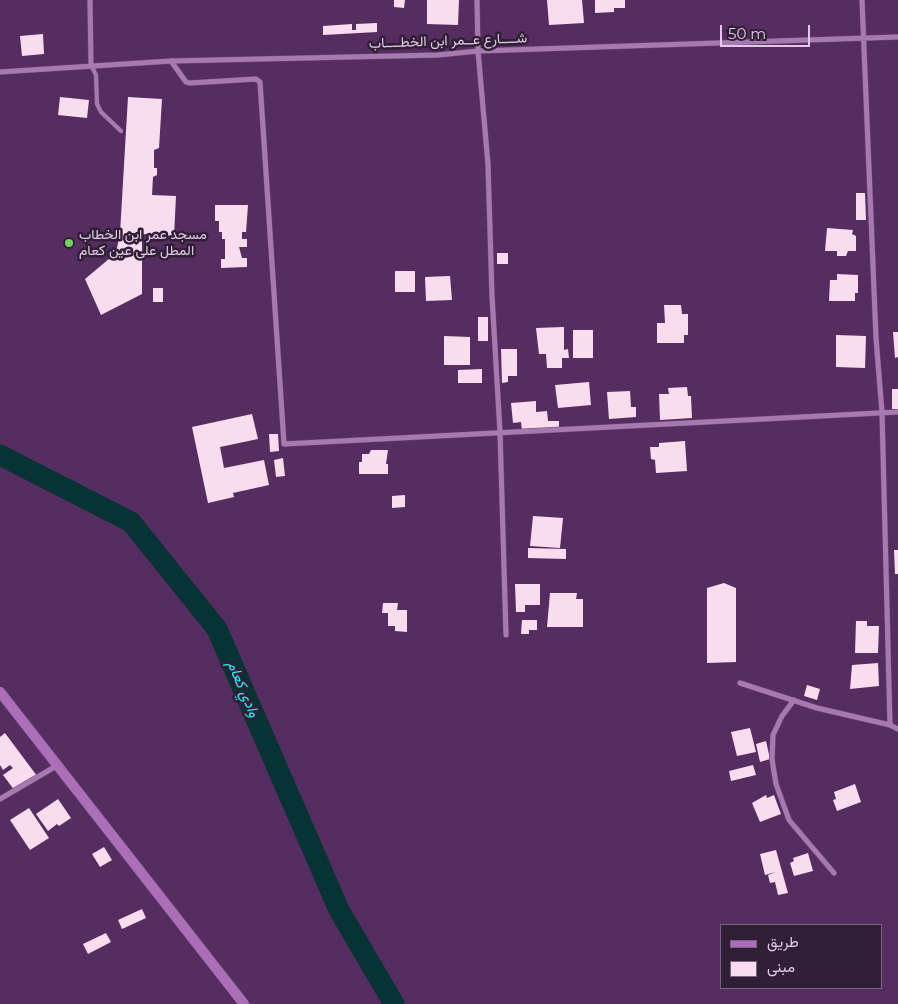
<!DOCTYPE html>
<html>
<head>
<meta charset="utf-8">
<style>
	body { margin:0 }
	#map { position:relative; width:898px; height:1004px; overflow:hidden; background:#562d60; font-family:Montserrat,Vazirmatn,sans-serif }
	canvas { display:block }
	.legend { position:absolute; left:720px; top:924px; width:162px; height:65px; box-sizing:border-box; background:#311f36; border:1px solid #77637d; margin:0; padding:6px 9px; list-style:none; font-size:15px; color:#e1c9e7 }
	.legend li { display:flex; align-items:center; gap:10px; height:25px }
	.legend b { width:25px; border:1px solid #77637d }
	.scale { position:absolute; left:720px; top:25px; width:90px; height:22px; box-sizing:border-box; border:2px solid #e1c9e7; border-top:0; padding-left:6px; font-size:15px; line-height:18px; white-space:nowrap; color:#e1c9e7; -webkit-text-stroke:4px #311f36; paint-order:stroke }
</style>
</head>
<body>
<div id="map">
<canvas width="898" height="1004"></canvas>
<ul class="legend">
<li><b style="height:6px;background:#aa6fb7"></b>طريق</li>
<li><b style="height:14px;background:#f9ddef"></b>مبنى</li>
</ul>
<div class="scale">50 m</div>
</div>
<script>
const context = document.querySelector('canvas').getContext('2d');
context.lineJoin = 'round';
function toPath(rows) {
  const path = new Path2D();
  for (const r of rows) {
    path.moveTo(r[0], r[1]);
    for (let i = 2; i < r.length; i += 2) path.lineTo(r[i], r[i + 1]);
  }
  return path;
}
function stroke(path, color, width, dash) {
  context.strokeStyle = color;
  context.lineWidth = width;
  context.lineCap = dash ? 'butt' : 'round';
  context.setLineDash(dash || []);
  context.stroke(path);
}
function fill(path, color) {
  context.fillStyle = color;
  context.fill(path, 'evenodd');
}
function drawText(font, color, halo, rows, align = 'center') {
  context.font = font + ' Montserrat,Vazirmatn,sans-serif';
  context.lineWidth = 5;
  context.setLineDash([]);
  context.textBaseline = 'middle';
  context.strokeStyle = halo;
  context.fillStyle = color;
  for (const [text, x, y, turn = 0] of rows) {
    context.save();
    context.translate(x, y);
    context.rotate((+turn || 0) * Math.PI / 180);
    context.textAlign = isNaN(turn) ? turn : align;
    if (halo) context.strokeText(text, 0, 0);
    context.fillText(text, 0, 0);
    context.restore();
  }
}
stroke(toPath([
	[0,455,131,522,217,629,339,910,394,1004]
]), '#073335', 21);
fill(toPath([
	[394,0,405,0,404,8,394,7],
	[427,0,459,0,458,25,427,24],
	[547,0,582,0,584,23,549,25],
	[595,0,625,0,625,8,614,8,614,12,595,13],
	[377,23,377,32,323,35,323,26,352,24,352,30,356,30,356,24],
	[43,34,44,54,22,56,20,36],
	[60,97,89,100,87,118,58,115],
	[128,97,162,99,159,148,154,150,154,168,157,168,157,175,153,177,152,195,176,196,174,236,126,233,142,236,142,294,101,315,85,279,116,253,120,233],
	[856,193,865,193,866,220,856,220],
	[215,205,248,205,246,232,242,232,242,239,247,239,247,247,239,247,242,258,247,258,247,267,221,268,221,259,225,259,225,239,222,239,222,232,219,232,219,221,215,221],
	[827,228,853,230,852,234,856,236,856,251,848,251,846,256,837,256,837,251,825,251],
	[497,253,508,253,508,264,497,264],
	[395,271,415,271,415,292,395,292],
	[837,274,858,275,858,293,855,293,855,301,829,301,830,280,837,280],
	[450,276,452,300,426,301,425,277],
	[153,288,163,288,163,302,153,302],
	[664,305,681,305,682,314,688,314,688,335,684,335,684,343,657,343,657,323,665,323],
	[478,317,488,317,488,341,478,341],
	[564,327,564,350,568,349,569,358,562,358,562,368,547,368,546,354,539,354,536,328],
	[573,330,593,330,593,358,573,358],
	[893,332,898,332,898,357,895,358],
	[836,335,866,336,865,368,836,367],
	[444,336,470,337,470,365,444,365],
	[501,349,517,349,517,376,508,376,508,382,502,383],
	[482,369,482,383,458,383,458,370],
	[589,382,591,405,558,408,555,385],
	[687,387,688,396,691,396,692,418,660,420,659,394,669,394,668,388],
	[892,389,898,389,898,409,892,409],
	[630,391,631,407,636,407,636,417,609,419,607,392],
	[536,401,536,412,547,411,548,421,559,421,559,431,522,431,521,422,513,423,511,403],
	[252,414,258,439,220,447,224,468,264,460,269,485,233,493,234,497,208,503,192,427],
	[269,434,278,434,279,451,270,452],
	[685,441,687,471,656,473,655,460,651,459,650,447,659,447,659,443],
	[371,450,388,450,386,464,388,464,388,474,359,474,359,462,362,462,362,454,369,454],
	[283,458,285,476,276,477,274,460],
	[405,495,405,507,392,508,392,496],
	[533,516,563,518,560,548,530,546],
	[528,548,566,549,566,559,528,558],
	[894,550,898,550,898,574,895,574],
	[724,583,736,588,736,662,707,663,707,588],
	[515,584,540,584,540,605,525,605,525,612,516,612],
	[550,593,577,593,576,599,583,599,583,627,547,627],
	[383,603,398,603,397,610,407,610,407,632,395,631,395,626,388,626,388,613,382,613],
	[522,620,537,620,537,630,529,630,529,634,521,634],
	[856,621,867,621,867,626,879,626,878,653,855,653],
	[878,663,879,686,850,689,852,665],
	[807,685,820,689,817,700,804,696],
	[750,728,756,752,737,756,731,732],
	[5,733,37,776,15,791,3,775,13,768,10,765,3,770,0,765,0,737],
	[766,741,770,759,760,762,756,744],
	[753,765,756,775,731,781,729,771],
	[855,784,861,802,837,811,833,800,836,799,834,792],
	[766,795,767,798,774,795,781,814,760,822,752,803],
	[58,799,71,818,59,826,57,824,48,831,36,814],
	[29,808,49,838,30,850,10,820],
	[104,847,112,860,100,867,92,854],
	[776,850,788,893,778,895,775,882,770,883,768,875,776,872,765,875,760,854],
	[808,853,813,871,794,876,790,863,794,861,793,858],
	[142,909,146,918,122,929,118,920],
	[106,933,111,942,88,954,83,944]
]), '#f9ddef');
const lane = toPath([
	[91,65,96,75,97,104,101,112,121,131]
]);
const street = toPath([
	[90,0,91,65],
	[477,0,478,51,488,164,492,296,500,432,506,635],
	[862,0,876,338,882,412,890,725,898,729],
	[171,61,186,82,190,83,256,79,260,82,284,444,898,412],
	[0,72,171,61,438,55,478,51,898,37],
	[740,683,817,708,890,725],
	[794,700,782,716,773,735,772,759,776,784,789,820,834,873],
	[0,799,58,765]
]);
const secondary = toPath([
	[0,692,244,1004]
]);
stroke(lane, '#6d4975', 5);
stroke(street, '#6d4975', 6);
stroke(secondary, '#6d4975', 11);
stroke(lane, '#a779b1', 4);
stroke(street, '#a779b1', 5);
stroke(secondary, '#aa6fb7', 10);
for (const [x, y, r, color] of [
	[69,243,5,"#73d25d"]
]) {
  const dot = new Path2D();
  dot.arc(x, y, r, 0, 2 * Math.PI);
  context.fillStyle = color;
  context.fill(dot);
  stroke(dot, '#311f36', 2);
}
drawText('14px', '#e1c9e7', '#311f36', [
	["شــــارع عــمر ابن الخطــــاب",448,41,-2]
]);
drawText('14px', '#e1c9e7', '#311f36', [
	["مسجد عمر ابن الخطاب",79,235],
	["المطل على عين كعام",79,251]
], 'left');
drawText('italic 15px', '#26eef7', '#311f36', [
	["وادي كعام",243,689,67]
]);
</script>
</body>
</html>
